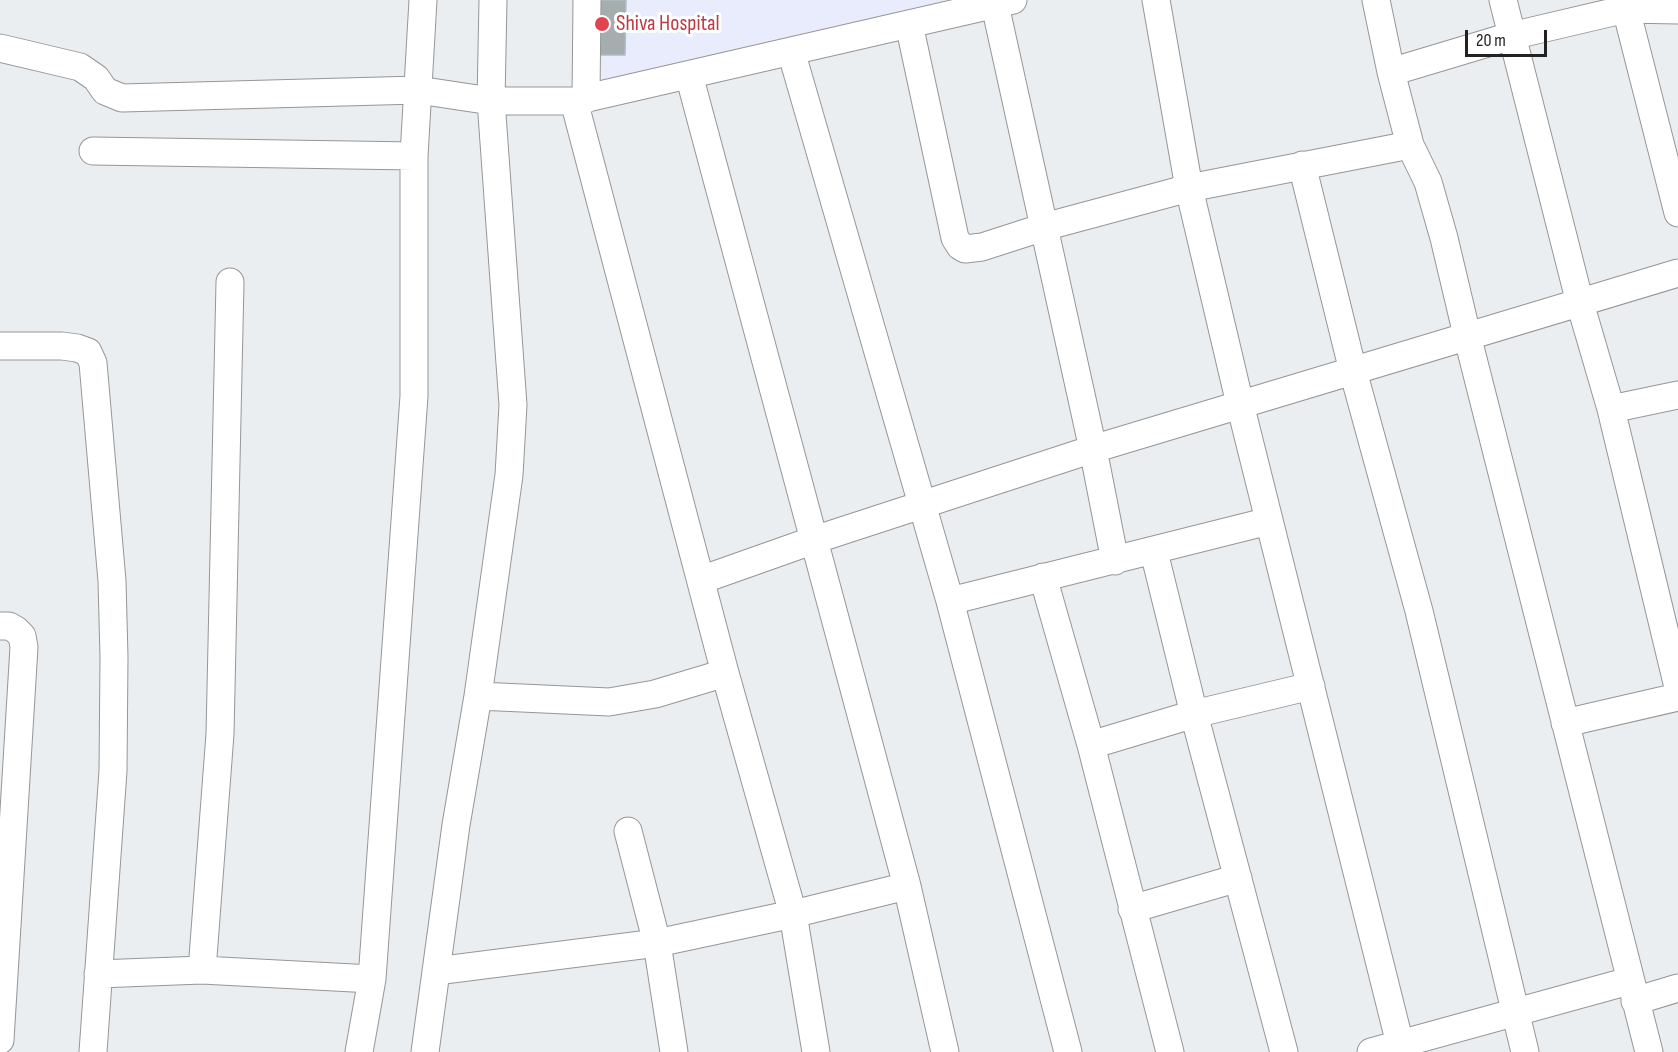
<!DOCTYPE html>
<html>
<head>
<meta charset="utf-8">
<style>
	body { margin:0 }
	#map { position:relative; width:1678px; height:1052px; overflow:hidden; background:#eaeef1; font-family:"Sofia Sans Condensed",sans-serif }
	canvas { display:block }
	.scale { position:absolute; left:1465px; top:30px; width:82px; height:27px; box-sizing:border-box; border:3px solid #222; border-top:0; padding-left:8px; font-size:18px; line-height:21px; white-space:nowrap; color:#222; -webkit-text-stroke:4px #fff; paint-order:stroke }
</style>
</head>
<body>
<div id="map">
<canvas width="1678" height="1052"></canvas>
<div class="scale">20 m</div>
</div>
<script>
const context = document.querySelector('canvas').getContext('2d');
context.lineJoin = 'round';
function fill(path, color) {
  context.fillStyle = color;
  context.fill(path, 'evenodd');
}
function toPath(rows) {
  const path = new Path2D();
  for (const r of rows) {
    path.moveTo(r[0], r[1]);
    for (let i = 2; i < r.length; i += 2) path.lineTo(r[i], r[i + 1]);
  }
  return path;
}
function stroke(path, color, width, dash) {
  context.strokeStyle = color;
  context.lineWidth = width;
  context.lineCap = dash ? 'butt' : 'round';
  context.setLineDash(dash || []);
  context.stroke(path);
}
function drawText(font, color, halo, rows, align = 'center') {
  context.font = font + ' "Sofia Sans Condensed",sans-serif';
  context.lineWidth = 6;
  context.setLineDash([]);
  context.textBaseline = 'middle';
  context.strokeStyle = halo;
  context.fillStyle = color;
  for (const [text, x, y, turn = 0] of rows) {
    context.save();
    context.translate(x, y);
    context.rotate((+turn || 0) * Math.PI / 180);
    context.textAlign = isNaN(turn) ? turn : align;
    if (halo) context.strokeText(text, 0, 0);
    context.fillText(text, 0, 0);
    context.restore();
  }
}
fill(toPath([
	[605,0,966,0,604,87]
]), '#e8ecfc');
const building = toPath([
	[600,0,626,0,625,55,599,55,600,0]
]);
fill(building, '#a6adaf');
stroke(building, '#aebdc1', 1.5);
const minor = toPath([
	[1156,0,1189,188,1240,404,1402,1052],
	[1376,0,1391,72,1410,145,1428,182,1444,238,1467,335,1649,1052],
	[1503,0,1580,303,1611,409,1678,687],
	[995,5,1093,449,1115,561],
	[1626,9,1678,213],
	[909,24,955,238,960,246,965,249,982,247,1044,227,1189,188,1410,145],
	[0,48,80,67,96,78,105,91,122,98,418,90,491,101,574,101,1013,0],
	[791,51,950,601,1068,1052],
	[1391,72,1511,36,1626,9,1678,10],
	[689,75,907,886,945,1052],
	[586,99,587,0],
	[574,101,725,673,793,914,816,1052],
	[93,151,414,156],
	[1302,165,1353,371,1419,611,1525,1052],
	[0,346,62,346,77,348,88,352,93,363,112,581,114,657,113,771,93,1052],
	[1611,409,1678,395],
	[1154,552,1194,714,1284,1052],
	[1043,577,1091,745,1170,1052],
	[701,580,814,540,1093,449,1678,273],
	[950,601,1269,521],
	[0,626,9,626,16,630,22,636,24,647,0,1040],
	[478,696,609,702,655,694,725,673],
	[1565,723,1678,697],
	[1091,745,1194,714,1311,686],
	[628,831,657,943,674,1052],
	[1132,909,1238,878],
	[202,970,220,734,230,282],
	[436,971,657,943,793,914,907,886],
	[98,974,202,970,372,979],
	[1635,1001,1678,988],
	[359,1052,372,979,414,396,414,156,423,0],
	[425,1052,456,825,478,696,509,475,513,405,491,101,493,0],
	[1371,1052,1629,981]
]);
stroke(minor, '#969696', 29);
stroke(minor, '#fff', 27);
for (const [x, y, r, color] of [
	[602,24,8,"#e0444e"]
]) {
  const dot = new Path2D();
  dot.arc(x, y, r, 0, 2 * Math.PI);
  context.fillStyle = color;
  context.fill(dot);
  stroke(dot, '#fff', 2);
}
drawText('22px', '#be3a42', '#fff', [
	["Shiva Hospital",616,24]
], 'left');
</script>
</body>
</html>
